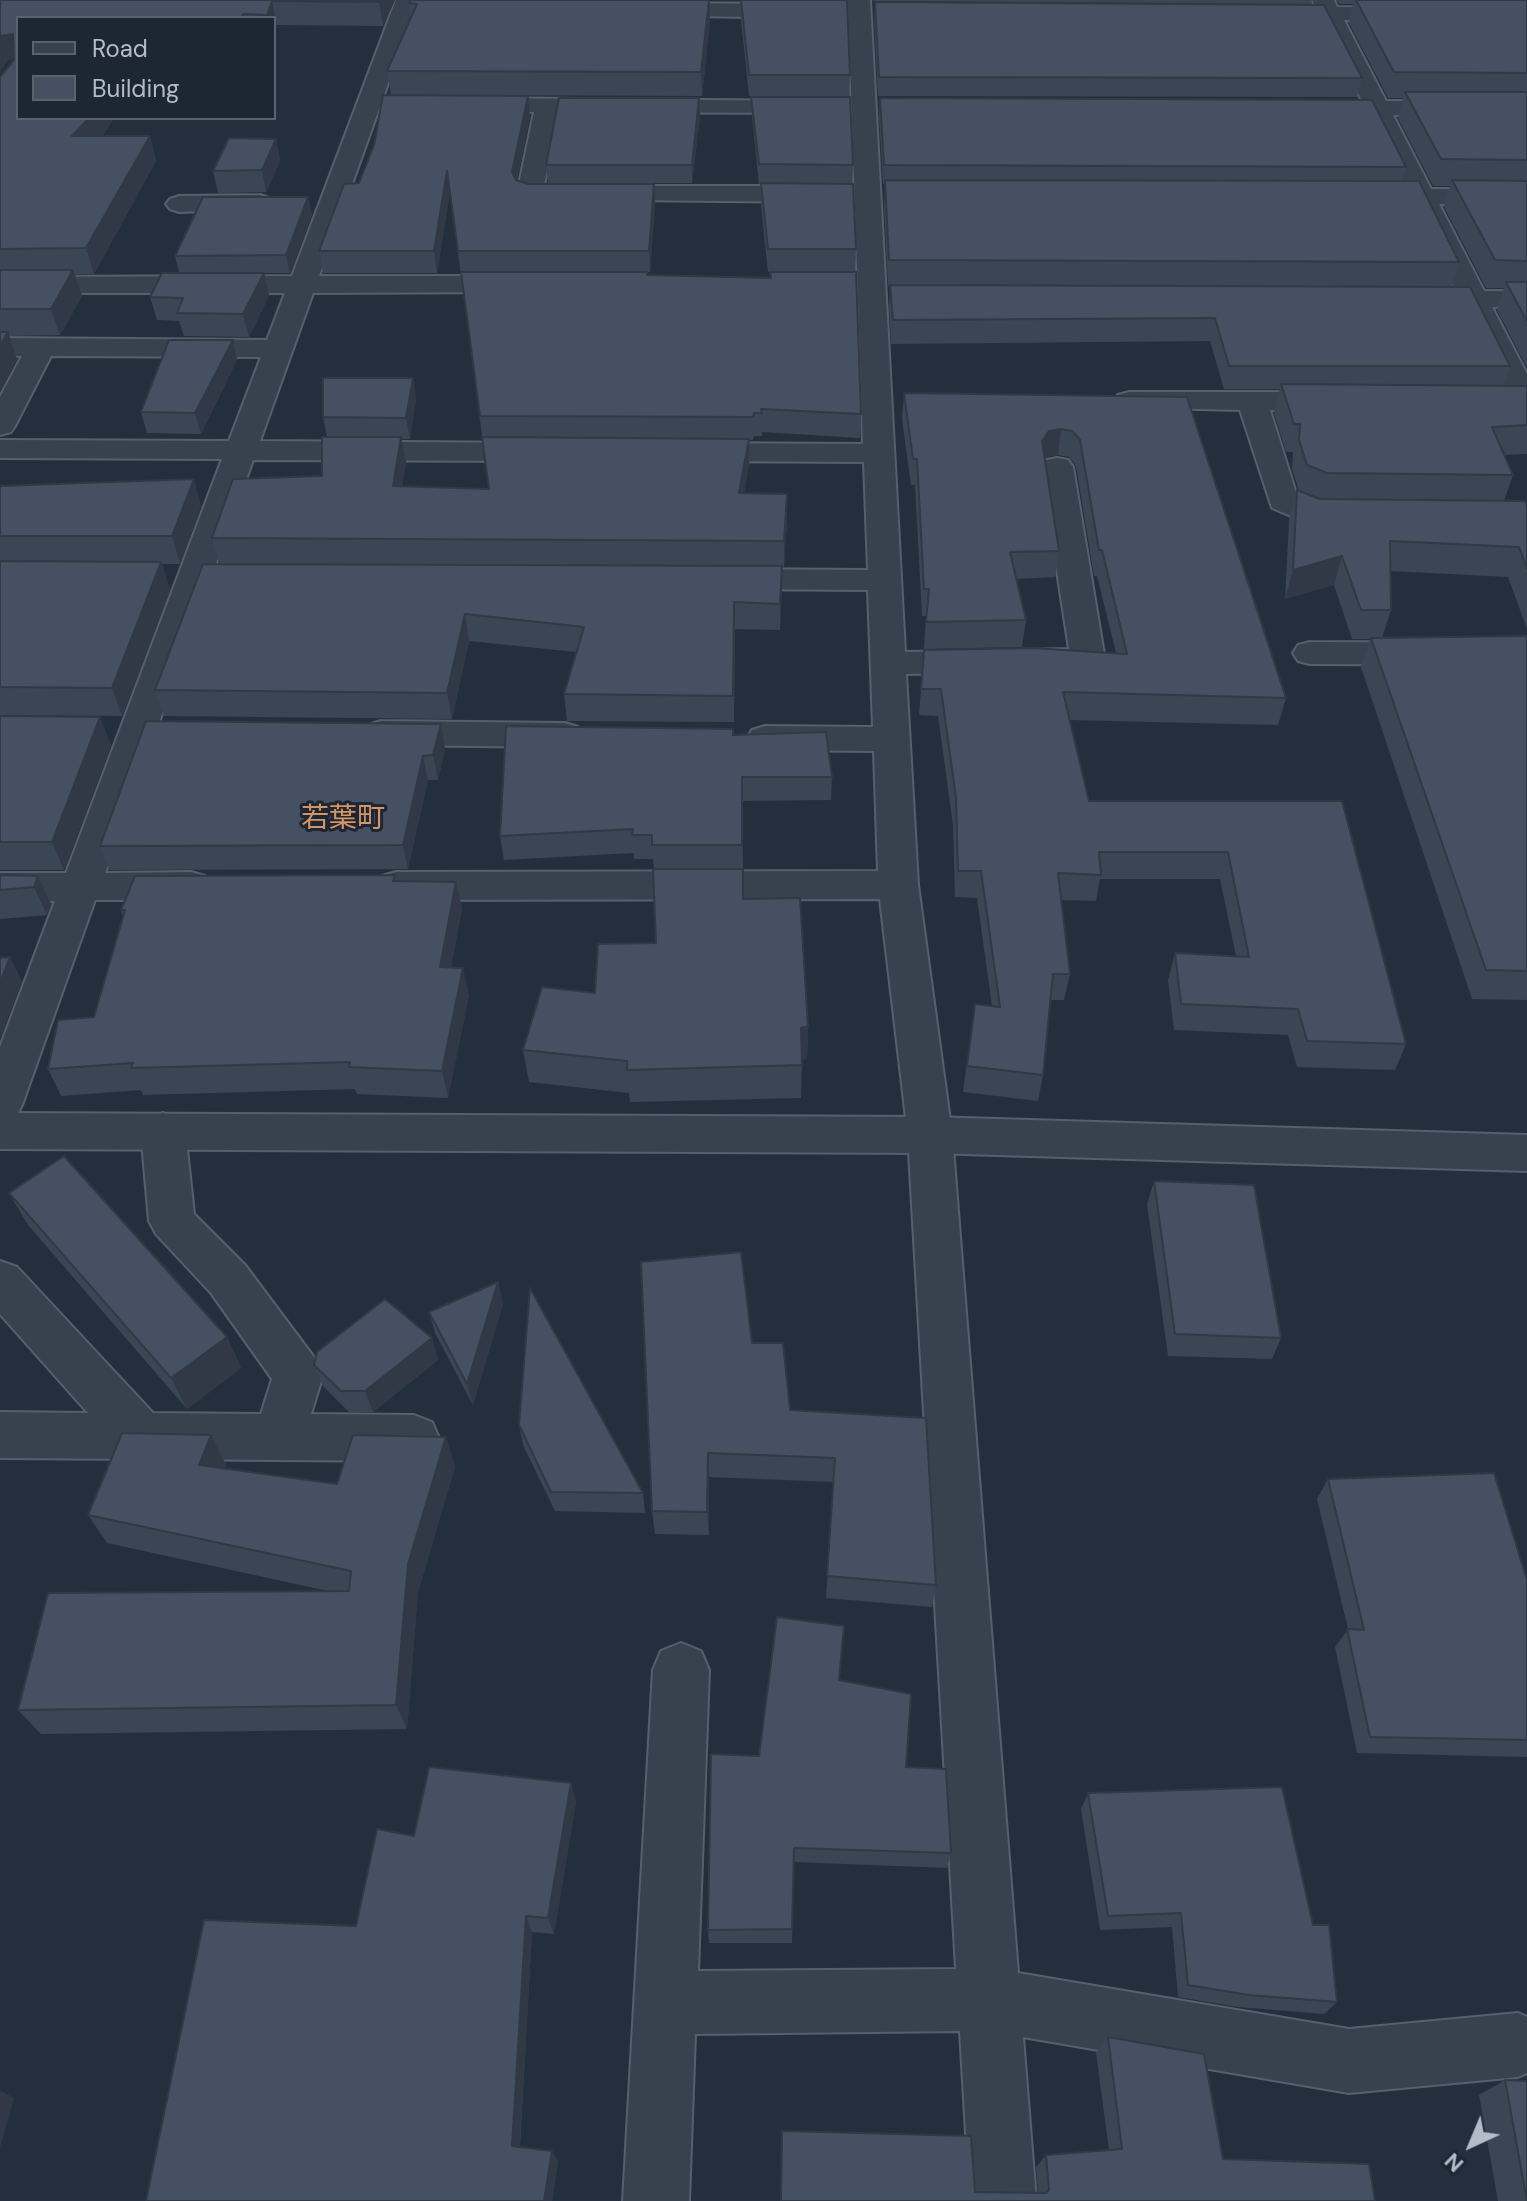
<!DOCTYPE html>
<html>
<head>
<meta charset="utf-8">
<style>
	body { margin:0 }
	#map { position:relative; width:1527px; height:2201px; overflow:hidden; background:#242f3e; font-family:"DM Sans",sans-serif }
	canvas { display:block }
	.legend { position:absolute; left:16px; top:16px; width:260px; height:104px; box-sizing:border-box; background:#1d2633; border:2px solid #59626f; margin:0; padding:10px 14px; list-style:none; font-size:24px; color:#b4bcc9 }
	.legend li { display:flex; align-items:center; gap:16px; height:40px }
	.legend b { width:40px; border:2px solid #59626f }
	.north { position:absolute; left:1431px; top:2105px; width:80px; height:80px; -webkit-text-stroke:6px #1d2633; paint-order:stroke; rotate:224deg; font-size:22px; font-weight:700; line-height:32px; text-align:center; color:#b4bcc9 }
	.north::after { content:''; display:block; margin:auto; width:28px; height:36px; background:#b4bcc9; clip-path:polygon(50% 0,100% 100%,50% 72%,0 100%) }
</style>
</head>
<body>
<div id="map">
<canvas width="1527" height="2201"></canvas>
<ul class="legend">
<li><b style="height:10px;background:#38414e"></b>Road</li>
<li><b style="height:22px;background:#455162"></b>Building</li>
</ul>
<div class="north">N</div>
</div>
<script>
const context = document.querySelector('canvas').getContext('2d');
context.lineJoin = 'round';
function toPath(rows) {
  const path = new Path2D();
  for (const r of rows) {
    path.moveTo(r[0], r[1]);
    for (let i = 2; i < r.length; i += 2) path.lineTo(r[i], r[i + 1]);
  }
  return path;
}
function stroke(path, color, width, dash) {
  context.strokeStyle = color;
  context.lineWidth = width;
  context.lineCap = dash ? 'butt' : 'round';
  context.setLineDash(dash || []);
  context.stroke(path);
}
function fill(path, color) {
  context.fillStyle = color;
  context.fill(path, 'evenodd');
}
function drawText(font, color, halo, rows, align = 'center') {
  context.font = font + ' "DM Sans","Noto Sans JP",sans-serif';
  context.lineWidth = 6;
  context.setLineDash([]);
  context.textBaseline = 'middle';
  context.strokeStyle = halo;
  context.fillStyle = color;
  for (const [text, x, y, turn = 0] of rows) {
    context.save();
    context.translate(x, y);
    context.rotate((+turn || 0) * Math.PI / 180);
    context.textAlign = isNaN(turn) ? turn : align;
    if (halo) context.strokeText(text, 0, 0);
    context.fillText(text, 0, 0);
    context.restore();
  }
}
const minor = toPath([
	[396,0,418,0,319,276,522,276,532,278,536,284,532,290,522,292,313,293,260,441,544,443,555,445,559,452,555,459,544,461,253,460,105,873,191,872,205,876,211,886,205,896,191,900,95,900,22,1105,16,1117,0,1122,0,1047,55,901,0,901,0,873,66,873,222,459,0,458,0,440,229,441,261,357,51,356,15,426,11,432,0,435,0,397,22,356,0,356,0,338,267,340,285,293,0,293,0,277,292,276,396,0],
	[848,0,870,0,905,652,1069,649,1041,467,1046,460,1057,458,1068,460,1073,467,1105,660,1100,668,1088,671,906,674,918,885,952,1135,1018,1973,1349,2029,1518,2013,1527,2017,1527,2073,1518,2077,1349,2093,1023,2037,1036,2201,970,2201,960,2031,695,2034,689,2201,623,2201,653,1670,661,1651,681,1643,701,1651,709,1670,698,1971,956,1969,908,1135,880,899,396,900,382,896,376,886,382,876,396,872,878,871,874,751,765,750,752,746,747,738,752,730,765,726,873,727,868,590,722,589,710,586,705,579,710,572,722,569,868,570,864,462,689,461,678,459,674,452,678,445,689,443,863,444,848,0],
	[1312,0,1334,0,1337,7,1527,8,1527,22,1344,20,1386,101,1527,101,1527,115,1393,115,1431,189,1527,189,1527,205,1439,204,1484,291,1527,291,1527,307,1492,307,1527,374,1527,412,1516,409,1512,403,1465,307,1417,307,1407,305,1403,299,1407,293,1417,291,1456,291,1413,204,1366,204,1357,201,1353,196,1357,191,1366,188,1406,189,1369,115,1317,115,1309,113,1305,108,1309,103,1317,101,1362,101,1322,20,1269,20,1258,13,1269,6,1316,7,1312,0],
	[649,3,801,4,812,11,801,18,641,15,638,10,649,3],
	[469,98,821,101,825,106,821,111,813,113,558,112,544,186,821,186,830,189,834,194,830,199,821,202,521,199,517,194,534,112,461,110,457,105,461,100,469,98],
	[260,195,269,198,273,203,269,208,179,212,170,209,166,204,170,199,179,196,260,195],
	[1129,392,1337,392,1348,395,1352,401,1348,407,1337,410,1270,410,1297,496,1317,505,1360,508,1365,515,1360,522,1349,525,1312,525,1272,508,1240,410,1118,407,1114,401,1118,395,1129,392],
	[1310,642,1527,643,1527,665,1310,664,1298,661,1293,653,1298,645,1310,642],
	[381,721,565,723,578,727,583,735,578,743,565,747,381,745,368,741,363,733,368,725,381,721],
	[163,1113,179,1119,185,1131,194,1214,245,1265,316,1360,323,1375,311,1414,414,1415,432,1422,439,1438,432,1454,414,1461,0,1458,0,1412,88,1413,0,1314,0,1261,17,1267,153,1413,261,1414,272,1379,211,1293,156,1234,149,1221,141,1131,147,1119,163,1113]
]);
const tertiary = toPath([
	[0,1113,930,1117,1527,1135,1527,1171,930,1153,0,1149,0,1113]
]);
stroke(minor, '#565f6c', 4);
stroke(tertiary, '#565f6c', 4);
fill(minor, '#38414e');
fill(tertiary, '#38414e');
fill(toPath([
	[0,0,395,0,383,26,277,25,274,32,274,18,18,18,18,118,114,118,102,136,150,136,156,161,94,274,75,274,82,296,60,335,9,336,17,359,0,391,0,77,14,59,8,60],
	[739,0,847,0,850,75,849,96,749,96,741,20,741,0],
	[872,0,1312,0,1311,4,873,1],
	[1336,0,1527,0,1527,368,1497,310,1504,288,1486,288,1444,207,1450,186,1433,186,1398,118,1403,98,1388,98,1349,23,1353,4,1340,4],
	[875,2,1362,78,1357,97,878,96,874,20],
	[409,3,710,19,702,96,457,95,530,116,517,180,528,184,654,184,655,205,650,272,647,272,647,275,770,278,770,272,768,272,761,206,761,184,759,184,752,116,751,97,853,165,852,184,856,249,855,272,861,414,860,438,762,432,762,436,754,436,753,440,749,440,749,464,744,493,787,520,784,567,782,567,780,630,735,629,734,722,567,721,564,694,576,652,469,641,452,719,164,716,155,690,219,564,212,538,322,476,327,437,323,417,413,378,416,399,410,439,401,439,406,463,402,486,489,489,450,192,437,273,323,273,319,251,359,183,374,145,391,95,387,71,411,17],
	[880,98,1406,167,1402,181,1459,262,1452,287,1510,366,1504,386,1527,386,1527,454,1504,455,1513,475,1504,501,1527,506,1527,629,1508,577,1390,571,1391,610,1382,638,1527,636,1527,1000,1472,999,1361,667,1370,639,1352,639,1334,585,1285,599,1289,520,1297,490,1299,491,1292,469,1293,452,1286,452,1274,413,1280,389,1224,389,1210,341,891,344,889,308,890,286,888,286,884,206,885,184,883,184,879,116],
	[700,116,692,183,548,183,546,165],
	[276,139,280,161,266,192,218,193,213,171],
	[308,197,312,214,290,273,264,273,269,296,249,337,184,336,179,321,157,320,150,297,179,273,175,256],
	[233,340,237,360,201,434,147,433,141,412],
	[904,393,1187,397,1286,698,1278,725,1070,720,1089,801,1342,801,1406,1044,1395,1070,1297,1067,1288,1035,1174,1030,1168,980,1175,953,1236,956,1220,879,1100,879,1096,901,1061,900,1070,974,1064,1000,1051,1000,1043,1075,1038,1101,963,1092,975,1004,992,1006,977,898,955,897,953,825,938,716,919,715,924,650,1116,653,1097,576,1094,576,1076,466,1069,457,1058,455,1045,457,1044,459,1059,551,1055,577,1016,579,1026,620,1022,647,924,649,926,616,922,616,915,485,911,485,902,419],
	[0,486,201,506,180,564,162,564,170,590,122,716,0,715],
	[0,716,111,745,64,870,0,870],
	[733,735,832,777,831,800,742,801,743,868,654,869,653,859,634,859,634,853,504,860,500,836],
	[445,749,438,780,428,780,408,869,109,870,100,846],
	[0,875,38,876,51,904,47,915,0,919],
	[395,875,396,881,456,882,462,909,451,967,469,995,448,1098,357,1094,355,1089,143,1095,141,1090,61,1096,48,1069,94,1017,123,917,121,910],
	[743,899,808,1026,807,1059,802,1060,801,1098,630,1102,629,1093,529,1082,523,1050,656,943],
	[1154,1181,1281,1338,1272,1359,1168,1356,1147,1204],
	[9,1193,227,1337,241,1368,187,1409,28,1225],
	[498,1282,503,1304,473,1405,435,1333,429,1312],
	[432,1338,438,1360,373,1412,349,1412,323,1386,314,1365],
	[752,1343,790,1410,926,1418,936,1585,932,1607,826,1598,834,1482,709,1477,709,1535,655,1534,652,1511],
	[519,1425,643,1493,645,1513,555,1511,523,1445],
	[446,1437,455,1467,418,1592,407,1729,41,1734,18,1710,328,1591,107,1543,88,1515,226,1465,225,1468,337,1484],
	[1328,1479,1527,1580,1527,1757,1357,1753,1335,1647,1348,1629,1317,1499],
	[839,1680,906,1767,951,1853,947,1868,794,1862,792,1943,709,1943,708,1930,759,1756],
	[571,1783,576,1802,554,1934,532,1932,520,2147,558,2161,552,2201,146,2201,356,1926,414,1836],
	[1088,1793,1313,1925,1337,2002,1324,2014,1238,2007,1178,1997,1172,1927,1100,1930,1081,1809],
	[1108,2037,1223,2159,1375,2201,975,2192,1038,2193,1036,2167,1046,2155,1109,2150,1096,2053],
	[1505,2080,1527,2201,1498,2201,1479,2095]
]), '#3b4654');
fill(toPath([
	[380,0,395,0,383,26,379,2],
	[710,0,710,19,702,96,701,72],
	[272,1,277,25,274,32,274,18,268,18,267,15],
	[13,34,18,58,8,60,0,72,0,36],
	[528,96,530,116,514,193,512,172],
	[699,98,700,116,692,183,692,165],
	[89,118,114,118,107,130,80,161,72,136],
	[150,136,156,161,94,274,86,248],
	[276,139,280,161,266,192,262,170],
	[447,171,450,192,437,273,434,251],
	[654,184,655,205,650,272,649,251],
	[308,197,312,214,290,273,286,255],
	[73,270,82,296,60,335,51,309],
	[264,273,269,296,249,337,243,314],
	[8,332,17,359,0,391,0,346],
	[233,340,237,360,201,434,195,413],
	[413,378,416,399,410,439,406,418],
	[1061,429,1058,455,1045,457,1038,467,1042,441,1049,431],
	[401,437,406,463,398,512,393,486],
	[749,439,749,464,739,518,739,493],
	[194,479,201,506,180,564,172,536],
	[787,494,787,520,784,567,784,541],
	[1342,556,1334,585,1285,599,1293,570],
	[161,562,170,590,122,716,112,688],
	[782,566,782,593,780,630,780,604],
	[465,614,469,641,452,719,447,693],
	[100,717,111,745,64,870,52,842],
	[441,724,445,749,438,780,433,755],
	[423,756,428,780,408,869,403,845],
	[38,876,51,904,47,915,34,887],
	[456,882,462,909,446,994,440,967],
	[10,957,22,981,0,1039,0,983],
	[463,968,469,995,448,1098,442,1071],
	[808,1026,807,1059,800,1061,801,1028],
	[498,1282,503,1304,473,1405,467,1384],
	[227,1337,241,1368,187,1409,171,1378],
	[432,1338,438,1360,373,1412,365,1391],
	[211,1435,226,1465,214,1494,199,1465],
	[446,1437,455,1467,418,1592,407,1729,396,1705,408,1564],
	[708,1453,709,1477,709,1535,707,1512],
	[571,1783,576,1802,554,1934,548,1918],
	[526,1916,532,1932,519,2157,512,2146],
	[0,2090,14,2098,0,2148],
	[552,2151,558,2161,552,2201,544,2201]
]), '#303945');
const building = toPath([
	[0,0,380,0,379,2,272,1,267,15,243,14,241,18,18,18,18,118,89,118,72,136,150,136,86,248,0,249,0,77,14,60,13,34,0,36,0,0],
	[410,0,709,0,701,72,387,71,417,4,409,3,410,0],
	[741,0,847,0,850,75,749,75,741,0],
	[1356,0,1527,0,1527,73,1394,72,1356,0],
	[875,2,1324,5,1362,78,879,77,875,2],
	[1405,92,1527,92,1527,160,1441,159,1405,92],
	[383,95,528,96,512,172,516,180,528,184,654,184,649,251,458,251,447,171,434,251,319,251,344,184,359,183,374,145,383,95],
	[751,97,850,97,853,165,759,164,751,97],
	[559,98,699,98,692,165,546,165,559,98],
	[880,98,1372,100,1406,167,884,165,880,98],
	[229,138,276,139,262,170,213,171,229,138],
	[885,180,1419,181,1459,262,889,260,885,180],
	[1452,180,1527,181,1527,261,1495,260,1452,180],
	[761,183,853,184,856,249,768,249,761,183],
	[203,197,308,197,286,255,175,256,203,197],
	[0,270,73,270,51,309,0,309,0,270],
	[461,272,647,272,647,275,771,278,770,272,856,272,861,414,761,409,762,413,754,413,753,417,480,416,461,272],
	[162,273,264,273,243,314,177,313,183,298,150,297,162,273],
	[1506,282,1527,282,1527,321,1506,282],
	[890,285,1470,287,1510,366,1229,366,1215,318,893,320,890,285],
	[0,332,8,332,0,346,0,332],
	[169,340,233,340,195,413,141,412,169,340],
	[323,378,413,378,406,418,323,417,323,378],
	[1281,384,1527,386,1527,425,1492,427,1513,475,1327,473,1307,465,1299,440,1300,424,1294,424,1281,384],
	[904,393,1187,397,1286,698,1063,692,1089,801,1342,801,1406,1044,1307,1041,1298,1009,1181,1004,1175,953,1249,957,1228,852,1099,852,1101,875,1058,873,1070,974,1053,974,1043,1075,967,1066,975,1004,1000,1007,981,871,958,871,956,798,941,689,921,689,924,650,1033,648,1127,654,1102,550,1099,550,1080,440,1072,431,1061,429,1049,431,1042,441,1059,551,1010,552,1026,620,926,622,929,589,924,589,917,459,913,459,904,393],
	[322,437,401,437,393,486,489,489,482,437,749,439,739,493,787,494,784,541,212,538,233,479,322,476,322,437],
	[194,479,172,536,0,536,0,486,194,479],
	[1297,490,1320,499,1525,501,1527,506,1527,568,1519,547,1390,541,1391,610,1361,610,1342,556,1293,570,1297,490],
	[0,561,161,562,112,688,0,687,0,561],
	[203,564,782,566,780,604,734,602,733,696,564,694,584,627,465,614,447,693,155,690,203,564],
	[1527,636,1527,971,1486,970,1371,638,1527,636],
	[0,716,100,717,52,842,0,842,0,716],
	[146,721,441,724,433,755,423,756,403,845,100,846,146,721],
	[506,726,733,729,733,735,826,732,832,777,742,777,742,845,652,845,652,835,632,835,633,829,500,836,506,726],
	[653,869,743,869,743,899,800,898,808,1026,801,1028,802,1065,627,1070,627,1061,523,1050,542,987,595,993,598,944,656,943,653,869],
	[0,875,38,876,34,887,0,890,0,875],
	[395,875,393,881,456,882,440,967,463,968,442,1071,349,1067,350,1062,131,1068,133,1063,48,1069,58,1020,94,1017,125,910,121,910,135,876,395,875],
	[10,957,0,983,0,958,10,957],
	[64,1156,227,1337,171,1378,9,1193,64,1156],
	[1154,1181,1254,1185,1281,1338,1175,1334,1154,1181],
	[741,1252,752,1343,783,1343,790,1410,926,1418,936,1585,827,1576,835,1458,708,1453,707,1512,652,1511,641,1262,741,1252],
	[498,1282,467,1384,429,1312,498,1282],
	[530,1288,643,1493,551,1492,519,1425,530,1288],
	[385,1299,432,1338,365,1391,341,1391,314,1365,317,1352,385,1299],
	[122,1433,211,1435,199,1465,337,1484,353,1435,446,1437,408,1564,396,1705,18,1710,48,1593,349,1591,351,1571,88,1515,122,1433],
	[1494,1473,1527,1580,1527,1740,1370,1737,1347,1629,1364,1630,1328,1479,1494,1473],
	[777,1617,844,1626,839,1680,911,1694,906,1767,946,1769,951,1853,794,1848,792,1929,708,1930,711,1754,759,1756,777,1617],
	[429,1767,571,1783,548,1918,526,1916,512,2146,552,2151,544,2201,146,2201,204,1920,356,1926,377,1829,414,1836,429,1767],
	[1282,1787,1313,1925,1329,1925,1337,2002,1249,1995,1188,1985,1181,1913,1108,1916,1088,1793,1282,1787],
	[1108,2037,1204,2054,1223,2159,1369,2164,1375,2201,781,2201,782,2131,971,2136,975,2192,1046,2193,1049,2190,1046,2155,1122,2149,1108,2037],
	[1505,2080,1527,2081,1527,2201,1505,2080]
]);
fill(building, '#455162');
stroke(building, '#303945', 2);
drawText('28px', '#d59563', '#1d2633', [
	["若葉町",343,820]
]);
</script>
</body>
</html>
